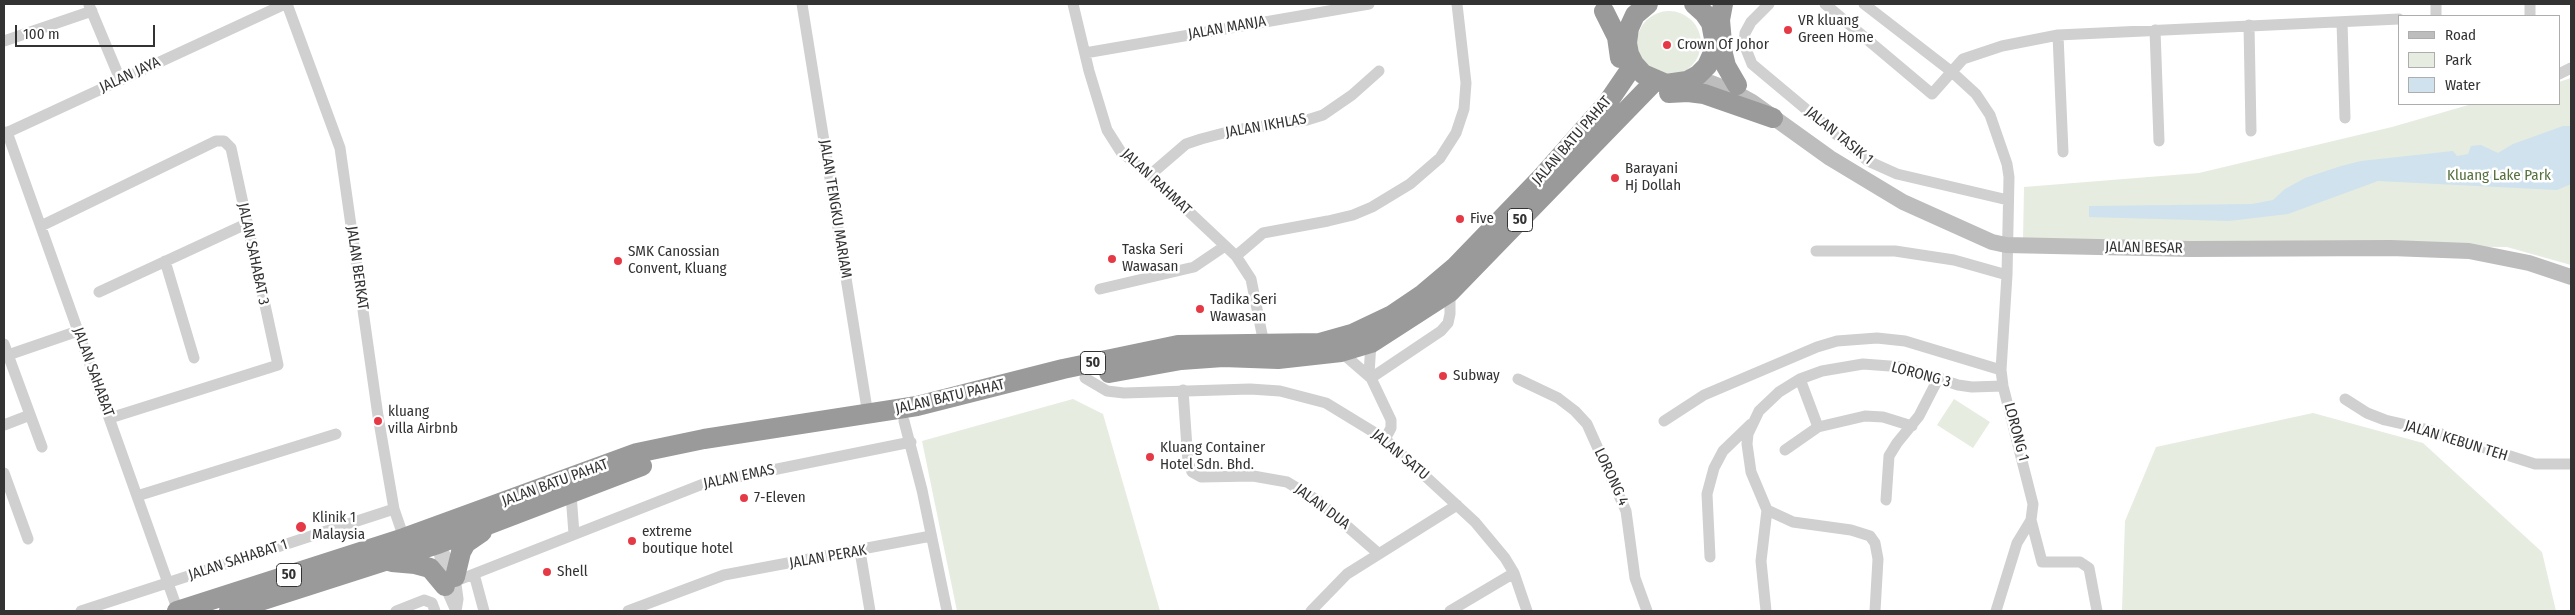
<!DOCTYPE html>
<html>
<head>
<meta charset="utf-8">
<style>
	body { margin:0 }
	#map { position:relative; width:2575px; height:615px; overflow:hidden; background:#fff; font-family:"Fira Sans Condensed",sans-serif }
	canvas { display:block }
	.frame { position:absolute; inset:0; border:5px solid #333; pointer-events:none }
	.legend { position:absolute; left:2398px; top:15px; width:162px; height:90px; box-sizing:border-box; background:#fff; border:1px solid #adadad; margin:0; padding:6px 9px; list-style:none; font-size:15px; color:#333 }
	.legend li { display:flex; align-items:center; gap:10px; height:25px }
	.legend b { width:25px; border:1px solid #adadad }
	.scale { position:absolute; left:15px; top:25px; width:140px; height:22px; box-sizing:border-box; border:2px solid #333; border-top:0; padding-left:6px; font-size:15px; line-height:18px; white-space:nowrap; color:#333; -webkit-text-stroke:4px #fff; paint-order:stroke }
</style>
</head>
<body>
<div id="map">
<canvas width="2575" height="615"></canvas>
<div class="frame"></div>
<ul class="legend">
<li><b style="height:6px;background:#bdbdbd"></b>Road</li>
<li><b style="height:14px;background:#e6ecdf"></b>Park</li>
<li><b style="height:14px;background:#cfe2ee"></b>Water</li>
</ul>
<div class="scale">100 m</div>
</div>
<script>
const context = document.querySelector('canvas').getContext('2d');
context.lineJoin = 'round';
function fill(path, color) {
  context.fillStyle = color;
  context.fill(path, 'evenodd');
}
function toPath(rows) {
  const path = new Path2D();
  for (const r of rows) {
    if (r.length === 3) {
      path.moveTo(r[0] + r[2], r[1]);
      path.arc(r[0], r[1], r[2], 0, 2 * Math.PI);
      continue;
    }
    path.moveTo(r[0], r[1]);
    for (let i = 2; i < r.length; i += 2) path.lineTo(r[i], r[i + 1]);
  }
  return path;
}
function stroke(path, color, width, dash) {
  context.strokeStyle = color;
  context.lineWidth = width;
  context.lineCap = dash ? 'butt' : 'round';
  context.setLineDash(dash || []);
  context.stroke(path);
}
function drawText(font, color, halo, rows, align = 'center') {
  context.font = font + ' "Fira Sans Condensed",sans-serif';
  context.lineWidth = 5;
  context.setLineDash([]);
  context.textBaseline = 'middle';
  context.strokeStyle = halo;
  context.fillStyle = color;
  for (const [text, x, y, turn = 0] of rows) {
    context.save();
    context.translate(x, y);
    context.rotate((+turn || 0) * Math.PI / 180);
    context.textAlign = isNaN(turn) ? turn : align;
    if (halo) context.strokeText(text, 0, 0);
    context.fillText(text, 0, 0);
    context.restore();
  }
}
fill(toPath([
	[1669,43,32],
	[2571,78,2571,265,2507,247,2023,243,2024,187,2199,173,2392,127,2472,104,2559,104,2559,82],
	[1073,399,1103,414,1160,611,957,611,922,441],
	[1954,399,1990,422,1973,448,1937,425],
	[2313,413,2423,443,2542,552,2556,611,2122,611,2125,521,2156,447]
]), '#e6ecdf');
fill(toPath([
	[2563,126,2571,126,2571,184,2557,190,2378,181,2288,214,2229,221,2089,217,2089,206,2252,204,2273,200,2285,189,2305,178,2341,166,2361,161,2453,151,2457,156,2468,154,2471,146,2481,145,2498,153,2513,144]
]), '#cfe2ee');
stroke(toPath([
	[287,4,340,148,378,416,394,509,404,538],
	[802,4,868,415],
	[1073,4,1089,71,1107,130,1121,152,1150,175,1236,256,1251,279,1264,344],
	[1769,4,1751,22,1745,33,1744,44,1752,64,1868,161,1897,174,2008,200],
	[1825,4,1932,94,1963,59,2002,46,2058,35,2399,19],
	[1864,4,1952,72,1976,94,1990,115,2007,164,2009,177,2007,275,2001,370,2003,386,2033,504,2031,520,2017,543,1996,611],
	[2436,4,2436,16],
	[2530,4,2530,16],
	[89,5,120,79],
	[2342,22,2345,118],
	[2249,25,2251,131],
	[2155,30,2159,141],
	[2058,35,2063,152],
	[4,41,92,11],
	[1085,53,1369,4],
	[2559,74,2571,68],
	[7,132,178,611],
	[4,134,285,4],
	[1150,175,1186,144,1201,139,1235,130,1307,120,1323,115,1352,95,1379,71],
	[41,226,216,141,224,141,231,148,278,365,110,418],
	[1816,251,1895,251,1954,260,2007,275],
	[1236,256,1263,233,1328,221,1353,215,1372,207,1410,184,1440,158,1456,133,1464,109,1466,83,1457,4],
	[165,261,194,358],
	[1100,289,1194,267,1225,246],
	[99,292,246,224],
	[4,344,42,447],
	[1341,352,1371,378,1391,420,1391,428,1385,439],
	[8,355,78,331],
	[1369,374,1371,343],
	[1085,378,1107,391,1124,393,1250,389,1280,391,1326,403,1385,439,1475,522,1505,558,1514,573,1527,611],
	[1371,378,1441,331,1448,323,1450,314,1450,292],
	[1518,379,1558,398,1575,411,1587,424,1626,511,1635,578,1647,611],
	[1800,379,1818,427],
	[1183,390,1188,462,1192,472,1201,477,1253,476,1287,482,1317,500,1379,554],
	[2345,399,2367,413,2385,420,2429,430,2535,464,2571,464],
	[904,421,922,490,947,611],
	[1664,421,1704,395,1817,347,1837,341,1877,338,1905,341,2001,370],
	[4,425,30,415],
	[1785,450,1818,427,1865,416,1883,417,1912,426],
	[4,473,28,539],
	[571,494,574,534],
	[137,496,336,434],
	[1886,500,1889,456,1897,443,1919,416,1939,377],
	[1767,510,1793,522,1851,530,1870,536,1875,543,1878,559,1875,611],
	[2031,520,2042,562,2080,562,2089,568,2097,611],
	[438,544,447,558,455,577,458,599,456,611],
	[438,546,445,586,456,611],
	[860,551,870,611],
	[1710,557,1707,494,1714,468,1723,451,1751,424],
	[474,574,484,611],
	[456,581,703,484,911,442],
	[81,611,394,509],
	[396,611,424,600,432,603,435,611],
	[628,611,724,575,931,536],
	[1311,611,1347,574,1457,505],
	[1450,611,1514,573],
	[1766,611,1761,561,1767,510,1751,472,1747,444,1748,434,1759,411,1779,392,1800,379,1822,371,1863,364,1903,367,1958,385,1972,387,2003,386]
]), '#d0d0d0', 11);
stroke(toPath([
	[1687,81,1711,83,1734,92,1752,102,1830,158,1903,202,1992,242,2006,245,2190,249,2391,248,2469,251,2529,263,2571,277]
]), '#bdbdbd', 16);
stroke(toPath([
	[1648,4,1635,15,1629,28,1627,43,1629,54,1634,64,1643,74,1666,84,1687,81,1698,75,1707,66,1712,55,1715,44,1711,23,1704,13,1694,4],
	[1723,4,1720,20,1723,54,1726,66,1737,85],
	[1604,11,1617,37,1620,58],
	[1669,93,1688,92,1704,94,1773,118],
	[1109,373,1181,360,1223,357,1278,359,1341,352,1371,343,1450,292,1655,81],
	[392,562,415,564,430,568,445,586],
	[455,577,461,552,466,543,482,532],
	[177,611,404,538,637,453,704,439,917,406,1063,369,1178,345,1320,343,1352,334,1392,315,1423,294,1455,267,1540,179,1608,102,1634,64],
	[229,611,438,544,642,466]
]), '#9a9a9a', 20);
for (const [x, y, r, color] of [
	[1788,30,5,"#e63946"],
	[1667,45,5,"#e63946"],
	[1615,178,5,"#e63946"],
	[1460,219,5,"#e63946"],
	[1112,259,5,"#e63946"],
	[618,261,5,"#e63946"],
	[1200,309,5,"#e63946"],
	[1443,376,5,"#e63946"],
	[378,421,5,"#e63946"],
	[1150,457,5,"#e63946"],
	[744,498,5,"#e63946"],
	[301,527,6,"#e63946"],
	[632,541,5,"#e63946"],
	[547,572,5,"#e63946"]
]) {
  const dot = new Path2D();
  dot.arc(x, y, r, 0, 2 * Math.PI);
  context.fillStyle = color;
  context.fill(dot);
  stroke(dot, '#fff', 2);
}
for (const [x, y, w] of [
	[1520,220,25],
	[1093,363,25],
	[289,575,25]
]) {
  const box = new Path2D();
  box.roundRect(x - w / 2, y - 11.5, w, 23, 4);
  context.fillStyle = '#fff';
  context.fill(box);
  stroke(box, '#333', 1);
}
drawText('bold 14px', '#333', null, [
	["50",1520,220],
	["50",1093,363],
	["50",289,575]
]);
drawText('15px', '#333', '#fff', [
	["VR kluang",1798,21],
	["Green Home",1798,38],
	["Crown Of Johor",1677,45],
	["Barayani",1625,169],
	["Hj Dollah",1625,186],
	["Five",1470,219],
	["Taska Seri",1122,250],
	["Wawasan",1122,267],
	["SMK Canossian",628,252],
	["Convent, Kluang",628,269],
	["Tadika Seri",1210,300],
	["Wawasan",1210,317],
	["Subway",1453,376],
	["kluang",388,412],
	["villa Airbnb",388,429],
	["Kluang Container",1160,448],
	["Hotel Sdn. Bhd.",1160,465],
	["7-Eleven",754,498],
	["Klinik 1",312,518],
	["Malaysia",312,535],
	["extreme",642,532],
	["boutique hotel",642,549],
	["Shell",557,572]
], 'left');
drawText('15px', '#333', '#fff', [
	["JALAN MANJA",1227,28,-10],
	["JALAN JAYA",130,75,-25],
	["JALAN IKHLAS",1266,126,-10],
	["JALAN TASIK 1",1839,136,39],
	["JALAN BATU PAHAT",1572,141,-49],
	["JALAN RAHMAT",1156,182,43],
	["JALAN TENGKU MARIAM",835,209,81],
	["JALAN BESAR",2144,248,1],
	["JALAN SAHABAT 3",253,254,78],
	["JALAN BERKAT",357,268,82],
	["JALAN SAHABAT",93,372,70],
	["LORONG 3",1921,375,15],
	["JALAN BATU PAHAT",950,397,-13],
	["LORONG 1",2016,432,75],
	["JALAN KEBUN TEH",2456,441,17],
	["JALAN SATU",1400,455,40],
	["JALAN EMAS",739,477,-12],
	["LORONG 4",1611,477,65],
	["JALAN BATU PAHAT",555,483,-20],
	["JALAN DUA",1322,507,37],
	["JALAN PERAK",828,557,-10],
	["JALAN SAHABAT 1",238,560,-18]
]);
drawText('15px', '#56703f', '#fff', [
	["Kluang Lake Park",2499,176]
]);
</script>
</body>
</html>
